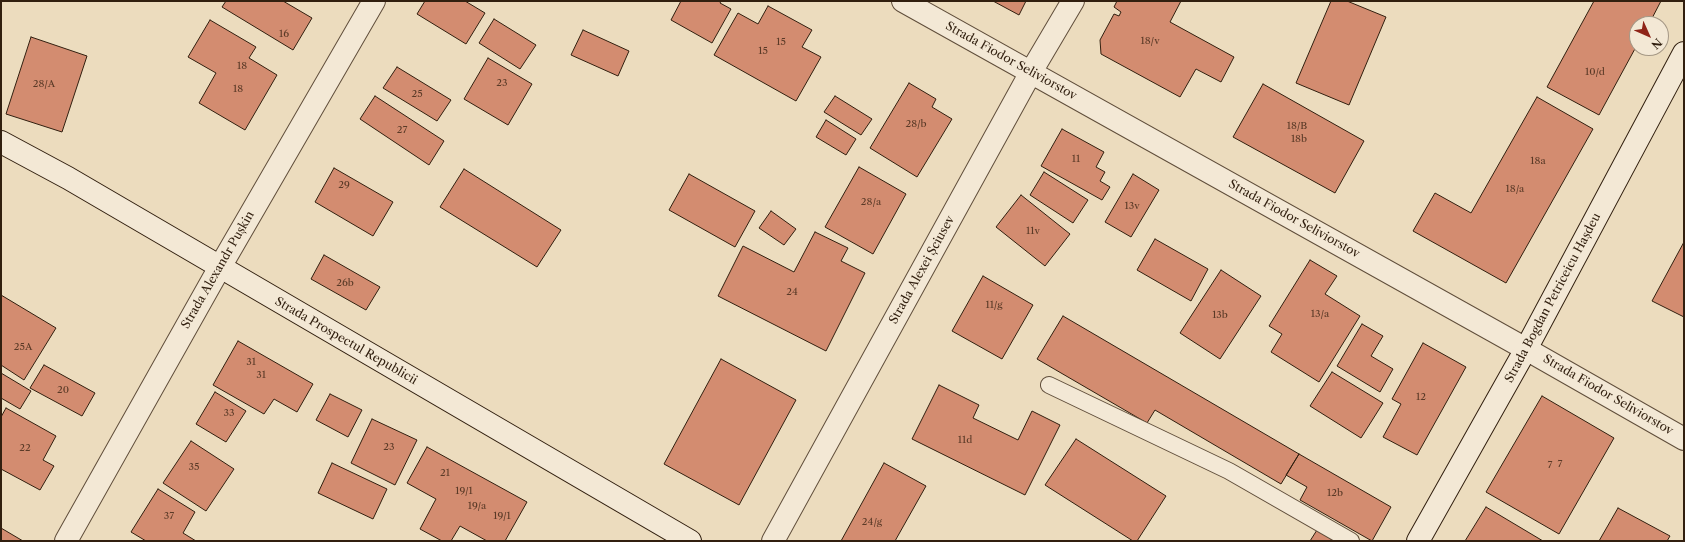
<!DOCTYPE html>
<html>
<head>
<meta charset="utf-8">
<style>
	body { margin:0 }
	#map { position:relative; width:1685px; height:542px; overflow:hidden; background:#ecdcbe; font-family:"Libre Caslon Text",serif }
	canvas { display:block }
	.frame { position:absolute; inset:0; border:2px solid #311f0f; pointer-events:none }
	.north { position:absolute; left:1629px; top:16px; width:40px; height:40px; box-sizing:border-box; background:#f3e8d5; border:1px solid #a59886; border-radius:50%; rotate:135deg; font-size:11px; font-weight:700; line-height:16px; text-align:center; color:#311f0f }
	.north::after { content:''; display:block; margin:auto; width:14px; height:18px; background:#8f2418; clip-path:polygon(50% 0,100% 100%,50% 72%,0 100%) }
</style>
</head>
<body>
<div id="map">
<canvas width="1685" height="542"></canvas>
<div class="frame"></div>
<div class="north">N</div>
</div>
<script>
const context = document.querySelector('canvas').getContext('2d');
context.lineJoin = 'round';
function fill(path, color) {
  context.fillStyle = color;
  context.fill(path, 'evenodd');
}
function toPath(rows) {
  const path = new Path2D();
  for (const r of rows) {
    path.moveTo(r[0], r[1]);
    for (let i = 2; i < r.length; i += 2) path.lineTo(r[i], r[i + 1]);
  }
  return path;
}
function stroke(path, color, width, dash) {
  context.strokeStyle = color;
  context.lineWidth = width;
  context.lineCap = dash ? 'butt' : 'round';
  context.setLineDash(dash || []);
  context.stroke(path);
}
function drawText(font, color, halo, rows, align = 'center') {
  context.font = font + ' "Libre Caslon Text",serif';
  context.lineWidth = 3;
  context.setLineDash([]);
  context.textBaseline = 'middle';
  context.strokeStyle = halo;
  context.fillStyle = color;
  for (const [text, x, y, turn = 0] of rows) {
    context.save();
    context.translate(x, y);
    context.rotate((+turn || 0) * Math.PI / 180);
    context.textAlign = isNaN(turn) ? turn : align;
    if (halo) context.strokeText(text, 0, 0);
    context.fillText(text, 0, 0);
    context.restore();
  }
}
const building = toPath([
	[226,1,283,1,312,18,293,50,222,7,226,1],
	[425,1,465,1,485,13,466,44,417,14,425,1],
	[681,1,721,1,720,3,731,9,712,43,671,20,681,1],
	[993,1,1026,1,1019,15,993,1],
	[1117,1,1181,1,1170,22,1234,57,1221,82,1196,69,1180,97,1101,54,1100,40,1114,14,1119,16,1121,12,1114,7,1117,1],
	[1331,1,1347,1,1386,17,1349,105,1296,83,1331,1],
	[1594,1,1661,1,1649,24,1637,24,1637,45,1599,115,1547,87,1594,1],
	[768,6,812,30,802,47,821,57,796,101,714,55,738,13,758,24,768,6],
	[494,19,536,45,520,69,479,43,494,19],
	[210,20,256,47,249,58,277,75,245,130,199,103,216,73,188,57,210,20],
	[583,30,629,51,618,76,571,55,583,30],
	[31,37,87,56,62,132,6,114,31,37],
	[488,58,532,84,508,125,464,99,488,58],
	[397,67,451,100,437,121,383,88,397,67],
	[909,83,936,99,932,107,952,119,917,177,870,148,909,83],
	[1263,84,1364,141,1335,193,1233,137,1263,84],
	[375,96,444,141,429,165,360,119,375,96],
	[835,96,872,119,861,135,824,112,835,96],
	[1537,97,1593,129,1506,283,1413,231,1435,193,1471,213,1537,97],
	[826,120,856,139,846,155,816,137,826,120],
	[1062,129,1104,152,1096,167,1105,172,1100,181,1110,187,1102,200,1041,166,1062,129],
	[859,167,906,194,873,254,825,227,859,167],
	[334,168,393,202,373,236,315,202,334,168],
	[464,169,561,230,537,267,440,207,464,169],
	[1044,172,1088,200,1073,223,1030,195,1044,172],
	[689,174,755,211,735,247,669,210,689,174],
	[1133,174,1159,190,1131,237,1105,222,1133,174],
	[1021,195,1070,234,1045,266,996,227,1021,195],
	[771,211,796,229,784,245,759,228,771,211],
	[815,232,848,248,841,261,865,273,826,351,718,296,743,246,794,272,815,232],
	[1155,239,1208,269,1191,301,1137,270,1155,239],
	[1684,242,1684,317,1652,301,1684,242],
	[324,255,380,287,366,310,311,279,324,255],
	[1310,260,1337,276,1325,294,1360,316,1319,382,1271,352,1282,334,1269,326,1310,260],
	[1221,270,1261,296,1220,359,1180,333,1221,270],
	[983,276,1033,305,1002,359,952,331,983,276],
	[1,295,56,328,24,380,1,365,1,295],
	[1063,316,1299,454,1281,484,1155,410,1147,423,1037,359,1063,316],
	[1362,324,1383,336,1371,356,1393,369,1380,392,1337,366,1362,324],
	[238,341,313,384,297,412,274,399,264,414,213,385,238,341],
	[1423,343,1466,367,1417,455,1383,437,1401,404,1392,399,1423,343],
	[721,359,796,400,739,505,664,464,721,359],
	[44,365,95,393,82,416,30,388,44,365],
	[1332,372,1383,403,1361,438,1310,406,1332,372],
	[1,373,31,391,20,409,1,398,1,373],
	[939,385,979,405,973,418,1018,440,1032,411,1060,425,1025,495,912,439,939,385],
	[215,392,246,411,226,442,196,424,215,392],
	[330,394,362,410,348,437,316,420,330,394],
	[1542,396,1614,438,1559,534,1486,492,1542,396],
	[6,408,56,436,43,460,54,466,40,490,1,469,1,417,6,408],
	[372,419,417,440,395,485,351,463,372,419],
	[1076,439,1166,496,1137,541,1133,541,1045,485,1076,439],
	[191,441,234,469,206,511,163,483,191,441],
	[427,447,527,502,505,541,487,541,460,526,451,541,442,541,420,529,436,499,407,483,427,447],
	[1299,454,1391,507,1372,541,1300,500,1307,487,1286,475,1299,454],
	[332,463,387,489,373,519,318,493,332,463],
	[884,463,926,486,895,541,841,541,884,463],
	[158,489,195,512,183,533,196,541,146,541,131,532,158,489],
	[1486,507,1543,541,1465,541,1486,507],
	[1618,508,1670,536,1667,541,1599,541,1618,508],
	[1,528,23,541,1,541,1,528],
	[1317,530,1334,541,1310,541,1317,530]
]);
fill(building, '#d38c70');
stroke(building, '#311f0f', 1);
const lane = toPath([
	[1049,385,1229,471,1351,541]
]);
const street = toPath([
	[903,1,1526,349,1684,439],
	[66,541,220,267,374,1],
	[773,541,1031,72,1073,1]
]);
const secondary = toPath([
	[1,142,68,178,690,541],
	[1418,541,1526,349,1684,53]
]);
stroke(lane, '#604e3b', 18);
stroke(street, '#604e3b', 24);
stroke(secondary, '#311f0f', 24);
stroke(lane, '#f3e8d5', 16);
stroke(street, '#f3e8d5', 22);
stroke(secondary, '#f3e8d5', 22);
drawText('10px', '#5a3a27', null, [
	["16",284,34],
	["18/v",1150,41],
	["15",781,42],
	["15",763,51],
	["18",242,66],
	["10/d",1595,72],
	["23",502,83],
	["28/A",44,84],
	["18",238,89],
	["25",417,94],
	["28/b",916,124],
	["18/B",1297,126],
	["27",402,130],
	["18b",1299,139],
	["11",1076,159],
	["18a",1538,161],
	["29",344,185],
	["18/a",1515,189],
	["28/a",871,202],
	["13v",1132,206],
	["11v",1033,231],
	["26b",345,283],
	["24",792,292],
	["11/g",994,305],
	["13/a",1320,314],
	["13b",1220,315],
	["25A",23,347],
	["31",251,362],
	["31",261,375],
	["20",63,390],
	["12",1421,397],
	["33",229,413],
	["11d",965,440],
	["23",389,447],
	["22",25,448],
	["7",1560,464],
	["7",1550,465],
	["35",194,467],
	["21",445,473],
	["19/1",464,491],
	["12b",1335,493],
	["19/a",477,506],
	["37",169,516],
	["19/1",502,516],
	["24/g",872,522]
]);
drawText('12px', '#311f0f', '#f3e8d5', [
	["Strada Fiodor Seliviorstov",1011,61,29],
	["Strada Fiodor Seliviorstov",1294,219,29],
	["Strada Alexandr Pușkin",218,270,-60],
	["Strada Alexei Șciusev",922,270,-61],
	["Strada Bogdan Petriceicu Hașdeu",1553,298,-62],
	["Strada Prospectul Republicii",346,341,30],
	["Strada Fiodor Seliviorstov",1608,395,30]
]);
</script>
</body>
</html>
